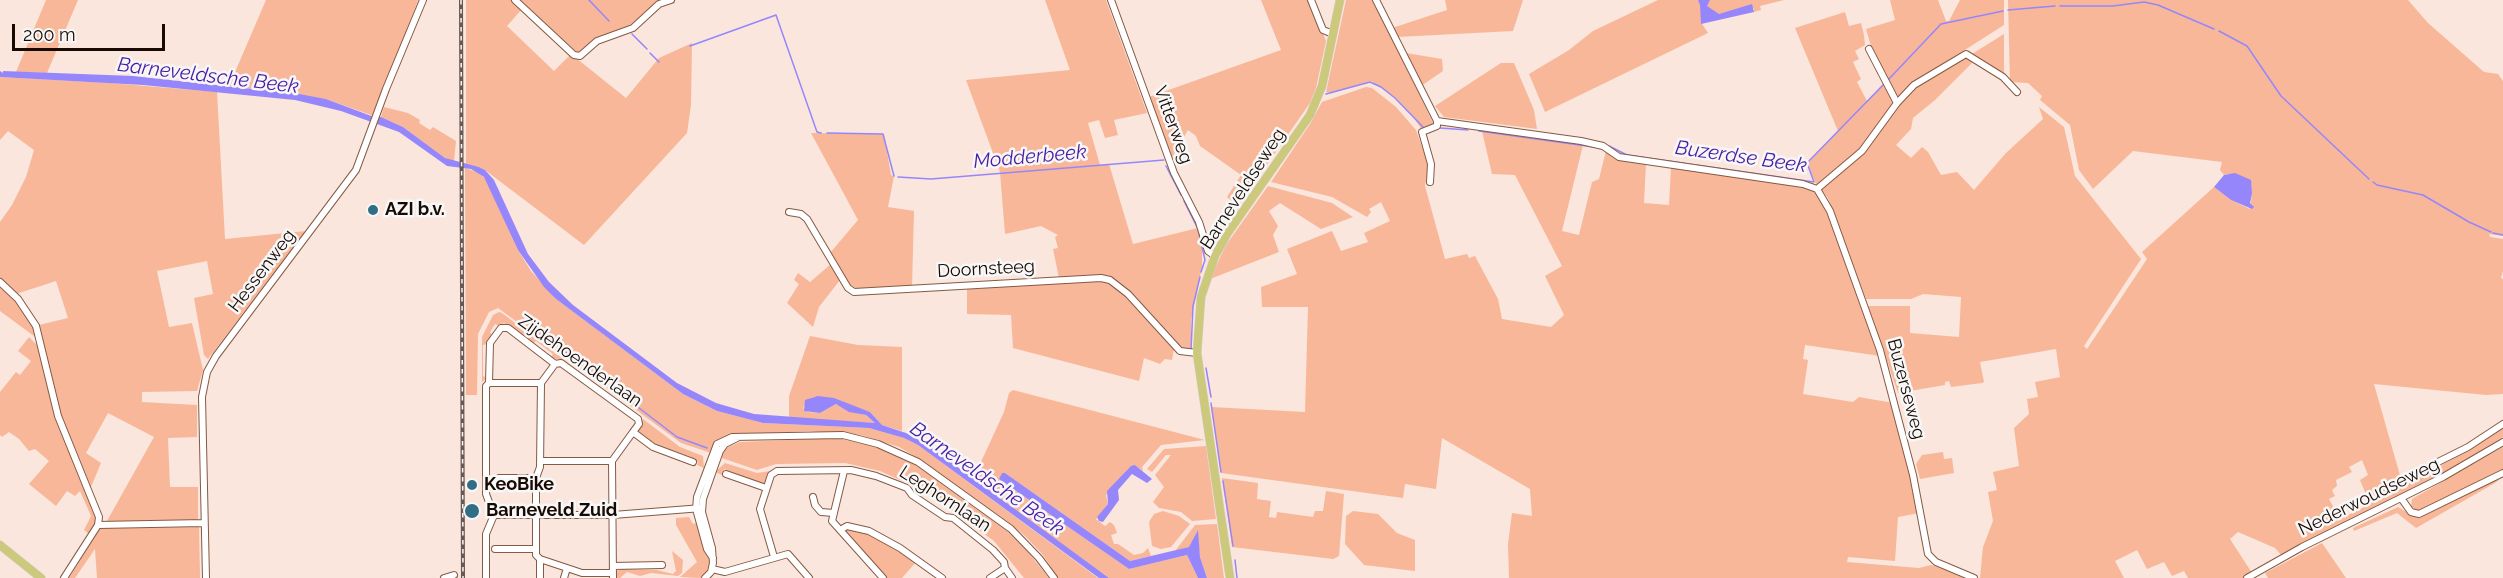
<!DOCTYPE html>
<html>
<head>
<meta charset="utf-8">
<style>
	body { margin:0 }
	#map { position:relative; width:2503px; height:578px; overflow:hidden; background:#fae6dc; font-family:Raleway,sans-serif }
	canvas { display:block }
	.scale { position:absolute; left:12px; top:24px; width:153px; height:27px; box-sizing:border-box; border:3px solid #180903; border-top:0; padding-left:8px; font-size:18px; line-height:21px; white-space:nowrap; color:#180903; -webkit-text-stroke:4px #f7f7f7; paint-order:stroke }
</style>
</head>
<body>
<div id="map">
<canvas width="2503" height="578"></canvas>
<div class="scale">200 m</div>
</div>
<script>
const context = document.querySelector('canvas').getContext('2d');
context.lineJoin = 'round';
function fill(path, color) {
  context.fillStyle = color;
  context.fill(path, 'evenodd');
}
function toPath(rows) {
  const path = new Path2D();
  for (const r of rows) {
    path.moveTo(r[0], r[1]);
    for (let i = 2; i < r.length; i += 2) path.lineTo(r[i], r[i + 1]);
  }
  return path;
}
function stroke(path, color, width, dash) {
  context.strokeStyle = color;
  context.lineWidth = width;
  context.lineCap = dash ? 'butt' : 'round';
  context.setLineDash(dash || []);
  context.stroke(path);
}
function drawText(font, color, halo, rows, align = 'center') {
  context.font = font + ' Raleway,sans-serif';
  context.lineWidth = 5;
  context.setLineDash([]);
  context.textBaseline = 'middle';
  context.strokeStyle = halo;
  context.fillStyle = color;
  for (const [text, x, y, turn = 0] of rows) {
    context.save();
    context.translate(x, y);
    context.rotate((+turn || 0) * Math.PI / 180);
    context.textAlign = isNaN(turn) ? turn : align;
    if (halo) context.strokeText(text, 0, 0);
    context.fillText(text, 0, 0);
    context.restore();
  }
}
fill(toPath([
	[46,0,78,0,47,73,16,72],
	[266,0,418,0,374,116,326,99,229,86],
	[466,0,512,0,522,9,507,26,554,71,571,54,626,98,659,58,692,43,691,105,687,133,584,245,485,170,479,167,466,164],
	[518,0,662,0,629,26,601,36,583,52,578,53],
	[1045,0,1106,0,1147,113,1114,120,1118,135,1105,138,1099,120,1088,123,1100,165,1109,164,1133,244,1198,228,1202,247,1202,267,1191,320,1191,350,1183,348,1176,343,1128,291,1112,279,1059,278,1053,249,1058,248,1055,237,1058,235,1041,226,1005,234,1000,172,966,80,1070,70],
	[1261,0,1309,0,1326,41,1316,88,1310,103,1238,206,1227,197,1241,175,1200,146,1196,136,1188,130,1171,159,1149,97,1281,50],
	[1346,0,1373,0,1434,125,1422,130,1412,115,1396,98,1371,81,1332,93,1326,92],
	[1445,0,1523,0,1513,31,1397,37,1392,28,1447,10],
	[1658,0,1784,0,1760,6,1761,10,1754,12,1754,8,1701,22,1708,33,1545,112,1529,74,1569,50,1593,31],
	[1890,0,1938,0,1946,21,1949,21,1960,0,2004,0,2004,25,1913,83,1898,99,1871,46,1866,29,1895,20],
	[2008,0,2408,0,2428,23,2484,72,2498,74,2503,81,2503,236,2489,234,2490,237,2503,239,2503,271,2501,278,2503,279,2503,394,2486,395,2374,384,2403,486,2458,456,2503,426,2503,437,2438,477,2281,555,2275,548,2238,532,2230,539,2252,573,2243,578,2188,578,2184,571,2172,576,2164,562,2147,569,2137,550,2115,561,2124,578,1980,578,1983,547,1993,521,1988,492,1997,490,1993,472,2019,466,2014,428,2029,414,2027,399,2038,397,2035,382,2060,377,2056,349,1980,362,1984,382,1982,383,1951,387,1949,381,1945,382,1945,385,1898,393,1868,306,1910,306,1910,333,1959,337,1961,297,1923,294,1911,299,1866,299,1828,198,1821,189,1864,152,1904,98,1917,86,1967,56,1974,61,1935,100,1913,118,1911,129,1896,145,1911,158,1922,147,1928,152,1941,175,1957,172,1974,190,2006,153,2043,119,2039,107,2064,127,2075,176,2141,259,2084,346,2087,349,2147,259,2142,252,2214,187,2231,200,2250,209,2252,194,2228,174,2224,175,2220,170,2222,162,2133,151,2093,189,2079,170,2070,125,2040,100,2042,96,2028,83,2010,82],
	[2362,460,2368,475,2360,480,2370,504,2340,519,2329,499,2335,496,2332,490,2337,486,2336,480,2352,472,2349,467],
	[1845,12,1849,26,1861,23,1864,35,1865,45,1855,51,1859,59,1853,62,1861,79,1857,82,1867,101,1884,83,1894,103,1864,146,1817,186,1807,164,1838,131,1795,28],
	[2004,34,2004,73,2001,73,1972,54],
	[1406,53,1442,59,1443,71,1421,86],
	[1501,63,1514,63,1534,110,1537,129,1444,117,1435,106],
	[0,77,110,83,217,92,225,239,306,231,208,359,204,355,194,298,213,294,207,261,157,271,169,327,192,323,203,370,197,391,142,392,142,402,197,405,197,437,168,438,170,487,198,487,198,519,196,521,107,521,154,437,108,413,86,453,101,463,91,487,55,400,39,325,68,318,56,281,16,294,0,279,0,222,12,205,26,177,34,150,8,131,0,140],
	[1366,87,1372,88,1396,107,1416,130,1426,158,1428,171,1425,186,1445,259,1467,254,1469,258,1475,256,1498,299,1502,319,1551,327,1564,315,1545,276,1562,266,1515,175,1492,174,1482,131,1583,145,1562,231,1579,235,1592,182,1599,179,1606,151,1646,163,1644,203,1669,205,1671,167,1809,188,1815,191,1821,196,1880,356,1805,345,1803,359,1808,360,1803,394,1853,402,1859,397,1893,403,1919,513,1898,517,1895,561,1848,557,1847,562,1919,568,1931,565,1972,578,1509,578,1508,544,1512,513,1532,516,1530,489,1442,438,1436,489,1405,484,1403,498,1221,473,1211,407,1305,412,1308,307,1262,307,1261,287,1297,274,1287,249,1332,231,1341,251,1368,242,1364,233,1390,221,1381,202,1369,209,1371,212,1367,217,1332,197,1271,182,1310,124,1322,102],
	[384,107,408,113,420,120,419,123,430,130,433,127,456,141,454,161,445,158,403,127,381,117],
	[811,133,884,134,891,175,894,176,888,207,914,211,912,287,860,290,848,284,830,253,858,220],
	[465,168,477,172,487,180,518,250,531,271,556,299,683,394,717,411,763,423,869,428,904,438,918,445,1098,578,1058,578,1043,555,1025,536,1007,521,920,459,899,447,861,435,809,431,735,435,720,439,711,453,681,443,498,308,489,312,478,334,477,395,466,395],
	[1268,186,1332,203,1353,217,1321,229,1280,203,1269,211,1278,226,1273,235,1279,252,1210,279,1226,245],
	[831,264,840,280,819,307,813,327,787,303,799,284,794,280,798,273,810,282],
	[1103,281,1112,284,1125,293,1174,349,1172,360,1165,359,1160,364,1144,358,1139,381,1013,348,1011,315,967,314,967,289],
	[0,286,21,308,35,326,38,339,0,311],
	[499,312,502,313,640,417,560,359,555,359,551,357,553,354,536,341,533,344,504,323,499,326,495,324,490,332,492,335,487,344,483,345,483,376,487,378,482,382,482,337,493,315],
	[810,336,858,345,902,347,902,431,882,425,870,412,825,397,811,398,803,408,808,412,820,413,836,404,852,412,866,415,875,423,789,418,789,396],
	[29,337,39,347,54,409,95,509,97,521,89,534,84,530,91,516,80,491,75,496,67,491,56,506,29,484,49,461,35,449,29,451,19,439,9,432,2,437,0,435,0,392,16,372,20,375,31,361,18,351],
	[1013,390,1205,440,1161,445,1142,467,1143,471,1135,465,1106,495,1108,504,1096,519,1105,526,1110,522,1114,525,1117,533,1111,535,1114,544,1118,544,1134,555,1143,553,1148,548,1151,556,1130,561,1005,473,999,479,1129,569,1187,555,1198,578,1109,578,965,474,980,464,1004,412,1009,393],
	[643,419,680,447,703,456,704,468,697,465,698,462,689,456,658,445,639,434,638,429],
	[837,438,874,446,917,466,1008,532,1024,547,1049,578,1024,578,994,541,924,491,880,471,845,463,776,464,757,470,719,457,726,448,740,442],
	[1206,446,1216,519,1192,521,1181,512,1159,508,1153,502,1164,487,1155,475,1171,455,1166,455,1152,472,1147,469,1164,449],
	[2503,447,2503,469,2419,511,2411,507,2412,499],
	[1943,452,1944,459,1952,458,1954,473,1920,479,1916,464,1922,455],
	[725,463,757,473,770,471,766,482,762,484,724,469,722,475,715,472],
	[1222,478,1258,483,1257,499,1271,501,1269,517,1276,518,1277,512,1313,517,1315,511,1323,511,1326,491,1344,494,1339,556,1333,559,1232,547],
	[2495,478,2499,480,2495,483,2416,528,2397,513,2354,531,2353,528,2398,507,2417,518],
	[1163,511,1179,516,1190,524,1171,547,1161,549,1152,546,1149,522,1154,514],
	[1353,511,1378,514,1397,533,1415,540,1415,571,1364,565,1345,544,1346,516],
	[689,517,693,524,696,523,710,561,708,570,700,578,680,577,697,562,676,525,676,518],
	[1217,524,1224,578,1207,578,1200,557,1197,532,1190,547,1175,551,1195,525],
	[199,527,200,578,97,578,95,549,75,578,69,578,100,528],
	[847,529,867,533,916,562,902,578,887,578,848,536,845,532],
	[2322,543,2346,578,2268,578,2265,573],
	[672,551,683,560,682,573,678,576,651,573,640,576,627,572,620,578,615,578,616,571,623,569,657,570,673,574,676,571]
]), '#f8b798');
fill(toPath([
	[1698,0,1710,0,1707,6,1719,14,1752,4,1754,12,1701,24,1700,5],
	[0,71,3,73,3,71,133,76,299,94,326,99,374,117,381,117,403,127,445,158,479,167,485,170,494,180,528,254,549,282,573,305,677,383,716,403,754,414,875,423,866,415,849,412,836,404,820,413,804,411,805,400,818,396,834,398,870,412,882,425,909,434,933,449,1109,578,1099,578,918,445,904,438,869,428,763,423,717,411,683,394,556,299,544,287,518,250,484,177,471,169,447,166,399,132,341,111,295,100,143,85,0,77],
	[2235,173,2251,180,2252,194,2250,203,2254,207,2252,209,2231,200,2214,187,2224,175],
	[1135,465,1152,479,1147,483,1132,474,1118,490,1119,500,1103,522,1099,521,1097,517,1108,504,1107,491,1131,466],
	[1002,473,1005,473,1130,561,1189,547,1198,530,1200,557,1207,578,1198,578,1187,555,1129,569,999,479]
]), '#9686fc');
stroke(toPath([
	[589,0,609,21],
	[2060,6,2113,6,2144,2,2158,5,2214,29],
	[2008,10,2055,6],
	[2219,31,2247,46,2281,96,2369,179],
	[632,34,647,49],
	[690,46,776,15,817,132,821,133],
	[650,53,659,62],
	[1888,80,1941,24,2003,11],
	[1326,94,1370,82,1381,87,1395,98,1423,127],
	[1440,128,1468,130],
	[1479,131,1594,147],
	[827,133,883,134,894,176],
	[1609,146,1627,155,1814,182,1807,163,1884,84],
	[1166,166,1181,195],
	[898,177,931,179,1164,160],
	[2373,182,2377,185,2423,195,2469,222,2491,232],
	[1184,201,1198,229,1205,260,1201,272],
	[2493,233,2503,235],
	[533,327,677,437,707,448],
	[1191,350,1193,306,1200,277],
	[1206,368,1211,397],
	[1211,403,1221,472],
	[1223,481,1233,546],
	[1235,560,1237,578]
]), '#9686fc', 1.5);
const minor = toPath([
	[515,0,574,55,580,56,597,41,633,28,659,4,671,0],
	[1111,0,1174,173,1199,222,1208,251,1215,256],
	[1311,0,1323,30,1333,34],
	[1376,0,1437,121,1581,141,1603,146,1619,157,1803,184,1817,189,1830,211,1880,350,1913,475,1928,554,1936,562,1974,578],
	[1869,49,1897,103],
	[1430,182,1431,164,1422,132,1437,126,1437,121],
	[1817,189,1862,151,1897,103,1914,85,1966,54,2003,77,2017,92],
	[789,212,801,214,807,219,848,288,854,292,1101,278,1110,280,1128,294,1180,351,1197,353],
	[0,282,18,299,36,326,58,416,99,517,98,525,64,578],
	[555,364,541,383,540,467,536,478,536,555,540,559,582,573,612,573],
	[489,383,541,383],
	[540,461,612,461],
	[2438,462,2468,447,2503,424],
	[844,471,832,521,883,578],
	[726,474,766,488],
	[499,478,536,478],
	[813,497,815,505,821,512,834,513],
	[2401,498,2411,512,2419,514,2503,473],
	[494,515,613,515,702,508],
	[98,525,204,523],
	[840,530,847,526,869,531,900,548,942,578],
	[495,549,536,549],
	[774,557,760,509,771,475,777,471,851,470,876,476,907,488,912,495,945,517,953,518,993,550,1004,562,1005,568,1012,578],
	[713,558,707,549,696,509,697,497,717,444,732,437,843,435,878,444,918,462,1011,529,1039,558,1054,578],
	[613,566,662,565],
	[712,569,725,572,788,554,809,578],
	[206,578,202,397,207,372,216,356,356,170,386,89,423,0],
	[444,578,454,575],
	[486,578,486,534,494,515,486,494,486,386,489,383,490,343,501,328,508,328,555,364,561,363,638,419,639,424,633,432,653,447,693,462],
	[540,578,540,559],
	[564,578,567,568],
	[613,578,612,461,633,432],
	[705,578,711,572,713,563,712,548,702,512,703,499,720,451,725,444,737,438],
	[990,578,1005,568],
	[2247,578,2302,547,2443,477,2503,442]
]);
const major = toPath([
	[0,545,41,578],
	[1230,578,1197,353,1201,297,1215,256,1227,234,1310,115,1322,86,1340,0]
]);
stroke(minor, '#845a45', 8);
stroke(major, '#d1cecd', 9);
stroke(minor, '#fff', 6);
stroke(major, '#ccc97d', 8);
const rail = toPath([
	[461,0,463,578]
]);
stroke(rail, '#695851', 4);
stroke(rail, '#f7f7f7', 1.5, [4.5]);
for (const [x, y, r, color] of [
	[373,210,6,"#316d85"],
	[472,485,6,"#316d85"],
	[472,511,8,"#316d85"]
]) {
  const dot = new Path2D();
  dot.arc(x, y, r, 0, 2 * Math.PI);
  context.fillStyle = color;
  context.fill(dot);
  stroke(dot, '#f7f7f7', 2);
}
drawText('18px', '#180903', '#f7f7f7', [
	["Vitterweg",1173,125,70],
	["Barneveldseweg",1243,189,-57],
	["Doornsteeg",986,269,-3],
	["Hessenweg",262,271,-53],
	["Zijdehoenderlaan",580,361,35],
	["Buzerseweg",1906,389,75],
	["Nederwoudseweg",2369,497,-26],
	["Leghornlaan",945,499,33]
]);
drawText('bold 18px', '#180903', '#f7f7f7', [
	["AZI b.v.",385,210],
	["KeoBike",484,485],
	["Barneveld Zuid",486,511]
], 'left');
drawText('italic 20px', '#471ca6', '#f7f7f7', [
	["Barneveldsche Beek",208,76,7],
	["Modderbeek",1030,157,-5],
	["Buzerdse Beek",1741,157,8],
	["Barneveldsche Beek",987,479,35]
]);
</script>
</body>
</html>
